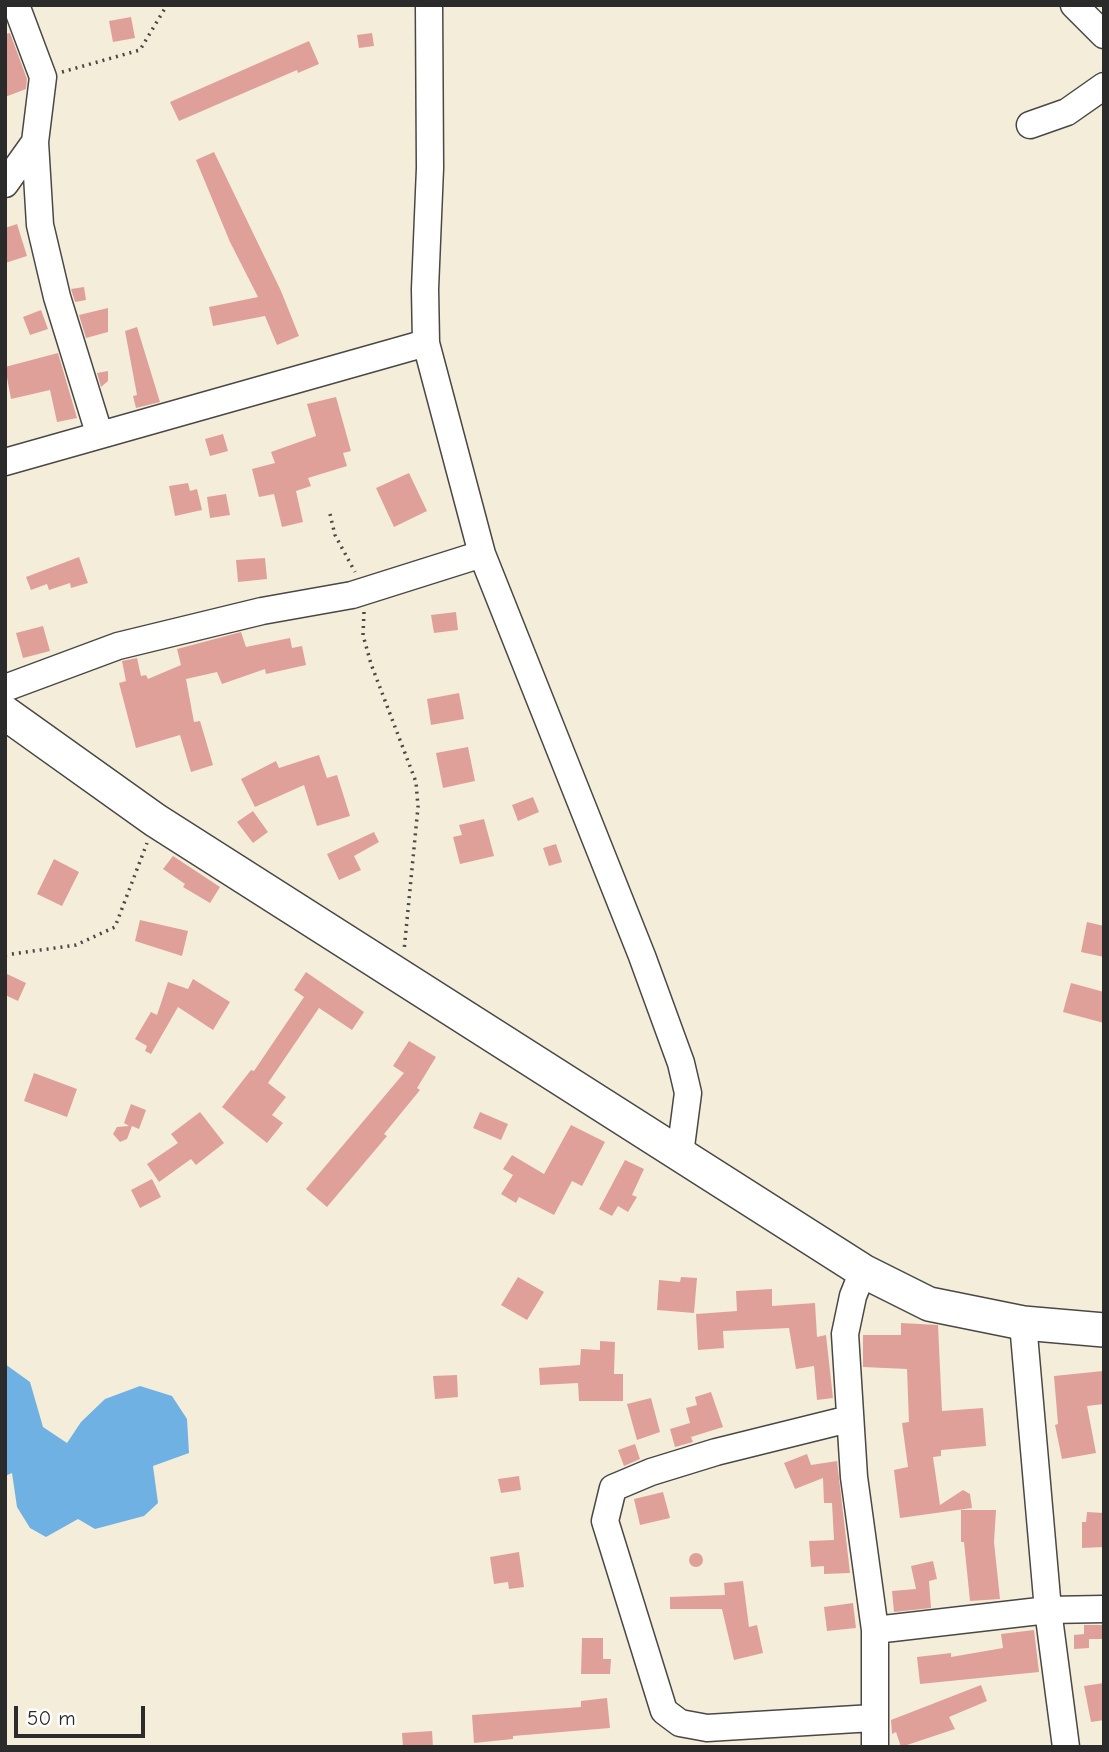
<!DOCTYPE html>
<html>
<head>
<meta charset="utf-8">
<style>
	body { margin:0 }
	#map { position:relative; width:1109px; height:1752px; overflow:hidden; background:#f4edda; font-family:"Comic Neue",sans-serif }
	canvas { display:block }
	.frame { position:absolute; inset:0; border:7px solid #2b2b2b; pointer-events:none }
	.scale { position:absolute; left:14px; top:1706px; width:131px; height:32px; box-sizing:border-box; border:4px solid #2b2b2b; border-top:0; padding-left:9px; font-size:21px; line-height:24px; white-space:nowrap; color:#2b2b2b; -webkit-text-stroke:5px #fff; paint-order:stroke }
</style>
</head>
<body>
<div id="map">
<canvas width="1109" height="1752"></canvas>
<div class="frame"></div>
<div class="scale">50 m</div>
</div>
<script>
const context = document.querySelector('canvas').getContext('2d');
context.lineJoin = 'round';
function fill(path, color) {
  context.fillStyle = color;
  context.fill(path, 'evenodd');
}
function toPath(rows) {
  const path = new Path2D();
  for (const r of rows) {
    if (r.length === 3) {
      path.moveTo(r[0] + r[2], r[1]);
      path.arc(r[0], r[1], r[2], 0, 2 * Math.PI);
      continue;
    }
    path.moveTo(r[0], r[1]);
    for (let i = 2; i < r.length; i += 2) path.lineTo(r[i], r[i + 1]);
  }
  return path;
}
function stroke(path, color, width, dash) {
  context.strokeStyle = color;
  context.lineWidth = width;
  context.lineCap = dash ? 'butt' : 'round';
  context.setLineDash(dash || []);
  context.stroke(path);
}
fill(toPath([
	[5,1364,30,1382,43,1427,67,1443,81,1422,105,1399,140,1386,172,1396,187,1419,189,1453,153,1466,158,1503,144,1516,95,1529,78,1519,46,1537,30,1528,17,1507,12,1473,5,1476]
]), '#6fb1e3');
fill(toPath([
	[131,17,135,38,113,42,109,21],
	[10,33,27,79,26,89,5,97,5,34],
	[372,33,374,46,359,48,357,35],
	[309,41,319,64,298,73,297,70,179,121,170,102],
	[214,152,281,291,299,336,277,345,265,316,213,326,209,307,258,297,230,242,196,160],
	[17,224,27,256,5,263,5,228],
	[84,287,86,300,75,302,71,289],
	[108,308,108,332,86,338,79,315],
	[41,310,48,329,30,335,23,317],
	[137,327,160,402,136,408,133,396,137,395,125,331],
	[58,353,77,418,57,422,50,390,11,399,5,367],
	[108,371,108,381,101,387,97,373],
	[336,397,351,451,343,453,347,466,308,478,311,486,296,491,303,522,282,527,274,494,259,497,252,469,275,463,271,452,316,436,307,404],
	[223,434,228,451,210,456,205,439],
	[409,473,427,511,394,527,376,488],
	[188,483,190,491,197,489,202,510,175,516,169,486],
	[226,494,230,515,210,518,207,497],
	[79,557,88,583,71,588,70,583,49,590,47,584,31,590,26,577],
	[265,558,267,579,238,582,236,560],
	[456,612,458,630,434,633,431,615],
	[43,626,50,651,23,658,16,633],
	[241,632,246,647,290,638,292,648,302,646,306,665,266,674,265,669,222,684,217,672,186,679,194,722,200,721,213,765,191,772,180,735,136,748,119,683,126,681,122,661,137,658,141,676,146,675,148,679,181,665,177,649],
	[459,693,464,719,431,725,427,699],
	[468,747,475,781,443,788,436,753],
	[319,755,327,778,337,775,350,816,317,826,304,785,255,807,241,779,276,761,279,768],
	[533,797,539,812,518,821,512,805],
	[253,811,268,832,253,843,237,822],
	[484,819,494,856,460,864,453,837,462,835,459,825],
	[374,832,379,842,354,856,361,870,339,880,327,854],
	[556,844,562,862,549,866,543,848],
	[173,856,220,887,210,903,183,887,185,884,163,869],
	[54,859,79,872,62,906,37,894],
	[140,920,188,931,182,956,135,941],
	[1087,922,1104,926,1104,957,1081,952],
	[306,972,364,1012,352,1030,319,1008,268,1083,286,1097,272,1115,283,1123,267,1143,222,1107,251,1070,254,1071,304,997,294,990],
	[5,973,26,983,18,1001,5,995],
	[193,979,230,1002,213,1030,178,1007,151,1054,145,1051,147,1046,135,1039,151,1012,157,1015,168,982,188,989],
	[1071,983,1104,992,1104,1023,1063,1012],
	[409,1041,436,1057,417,1088,420,1090,384,1134,387,1136,327,1207,306,1189,404,1073,393,1066],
	[34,1073,77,1089,67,1117,24,1101],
	[131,1104,146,1110,139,1129,132,1126,127,1139,120,1142,113,1134,117,1127,129,1126,124,1123],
	[200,1112,224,1143,196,1165,191,1159,159,1182,147,1164,178,1143,171,1134],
	[480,1112,508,1124,501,1140,473,1128],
	[571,1125,605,1142,582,1186,572,1181,554,1215,519,1197,516,1203,501,1194,513,1175,503,1169,512,1155,544,1174],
	[625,1160,644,1169,632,1195,637,1197,628,1212,618,1206,612,1216,599,1209],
	[152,1179,161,1197,140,1208,131,1190],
	[518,1277,544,1292,527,1320,501,1305],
	[681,1277,697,1278,694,1313,657,1310,659,1280,680,1282],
	[772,1289,772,1306,815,1303,817,1337,826,1335,833,1398,817,1400,814,1366,796,1369,789,1328,723,1331,724,1348,698,1350,696,1314,737,1311,736,1291],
	[901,1323,938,1325,942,1411,983,1408,986,1446,941,1450,941,1456,933,1457,940,1505,963,1490,970,1494,972,1508,900,1518,894,1470,908,1467,902,1423,909,1422,907,1369,863,1367,863,1335,901,1335],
	[600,1341,615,1342,614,1374,623,1374,623,1401,579,1401,578,1383,540,1385,539,1368,580,1365,581,1349,600,1350],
	[1103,1371,1104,1404,1087,1406,1096,1453,1062,1459,1055,1425,1058,1424,1054,1376],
	[457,1375,458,1397,435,1399,433,1376],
	[711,1392,723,1427,691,1437,693,1442,675,1447,670,1429,690,1423,686,1408,697,1405,695,1397],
	[651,1398,660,1432,637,1440,627,1404],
	[635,1444,640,1459,624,1466,618,1450],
	[807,1454,811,1465,837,1461,850,1573,824,1574,824,1566,811,1567,809,1541,834,1540,832,1503,824,1503,823,1478,795,1489,784,1463],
	[519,1476,521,1490,501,1493,498,1479],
	[663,1492,670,1518,640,1525,634,1499],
	[961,1510,996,1510,994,1542,1000,1599,970,1601,964,1542,961,1542],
	[1087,1512,1104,1513,1104,1547,1082,1548,1082,1522,1086,1522],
	[519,1552,524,1587,509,1589,508,1582,494,1584,490,1557],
	[696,1560,7],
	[933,1561,937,1579,929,1581,931,1608,894,1612,892,1591,916,1589,911,1566],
	[743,1581,749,1627,757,1625,763,1653,734,1660,722,1609,670,1609,670,1597,725,1595,724,1583],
	[853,1603,856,1628,827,1631,824,1607],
	[1084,1625,1104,1625,1104,1639,1089,1639,1089,1648,1074,1649,1074,1635,1084,1634],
	[1034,1630,1039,1672,920,1684,917,1657,951,1653,951,1657,1003,1648,1001,1634],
	[582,1638,603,1638,603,1659,611,1659,610,1674,581,1674],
	[1104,1683,1104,1720,1091,1722,1084,1686],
	[981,1685,987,1701,949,1717,955,1729,901,1747,896,1732,892,1734,891,1720],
	[607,1698,610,1728,513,1736,513,1739,474,1743,472,1715,581,1707,581,1701],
	[432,1731,433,1747,403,1747,402,1733]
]), '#e0a09a');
const minor = toPath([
	[429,5,430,168,425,289,426,343,482,554,642,956,681,1063,688,1093,680,1154],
	[1074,5,1104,35],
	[1030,125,1067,112,1104,86],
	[35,142,40,225,57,297,99,433],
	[5,184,35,142,43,77,16,5],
	[5,462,426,343],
	[5,688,118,646,262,611,352,595,482,554],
	[863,1271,853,1296,845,1334,854,1477,875,1630,875,1747],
	[1023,1323,1048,1610,1066,1747],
	[849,1419,716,1452,651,1472,613,1488,605,1521,664,1711,680,1723,707,1728,873,1718],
	[875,1630,1048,1610,1104,1609]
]);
const major = toPath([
	[5,713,155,820,863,1271,929,1304,1023,1323,1104,1330]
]);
stroke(minor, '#494845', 29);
stroke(major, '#494845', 36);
stroke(toPath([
	[62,72,140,50,167,5],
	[330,514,335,535,355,572],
	[364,612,363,635,371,664,416,782,418,807,404,951],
	[5,955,76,945,115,927,147,843]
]), '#494845', 3.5, [2, 5]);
stroke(minor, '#fff', 26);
stroke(major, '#fff', 33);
</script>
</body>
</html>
